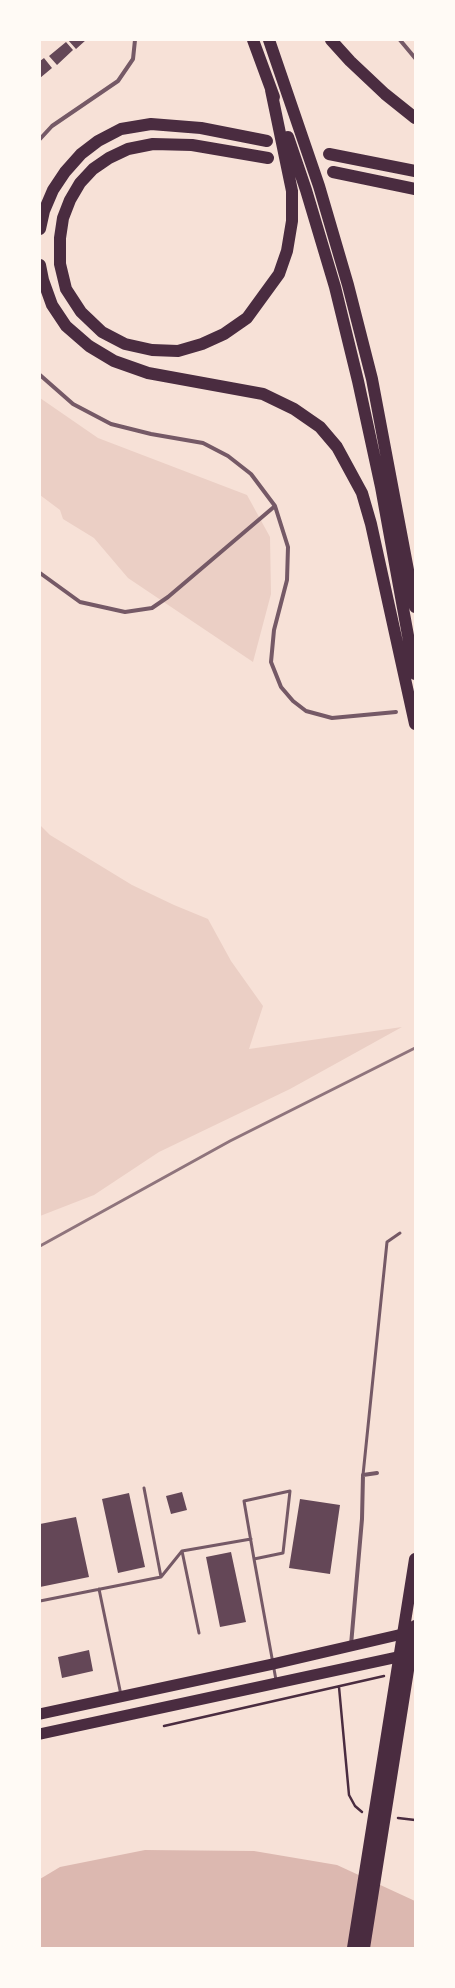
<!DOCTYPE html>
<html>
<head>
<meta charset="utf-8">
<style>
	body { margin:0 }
	#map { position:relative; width:455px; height:1988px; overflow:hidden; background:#f7e1d7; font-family:"Sofia Sans Condensed",sans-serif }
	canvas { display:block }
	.frame { position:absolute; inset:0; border:41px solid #fffaf5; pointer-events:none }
</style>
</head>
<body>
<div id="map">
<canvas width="455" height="1988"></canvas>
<div class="frame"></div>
</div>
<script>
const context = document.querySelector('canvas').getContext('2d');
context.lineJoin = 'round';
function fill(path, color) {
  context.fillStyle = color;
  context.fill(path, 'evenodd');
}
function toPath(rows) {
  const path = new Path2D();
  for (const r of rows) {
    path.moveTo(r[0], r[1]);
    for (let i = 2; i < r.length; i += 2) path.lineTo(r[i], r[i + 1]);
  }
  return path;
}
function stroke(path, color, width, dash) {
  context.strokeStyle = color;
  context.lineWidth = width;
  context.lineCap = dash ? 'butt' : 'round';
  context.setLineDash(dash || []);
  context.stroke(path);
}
fill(toPath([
	[40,398,98,438,247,495,270,537,271,594,253,662,128,578,94,538,63,519,60,510,40,495],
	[40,825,50,835,132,885,174,905,208,919,231,961,263,1006,249,1049,402,1027,290,1089,159,1152,94,1195,40,1216]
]), '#ebcfc5');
fill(toPath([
	[145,1850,254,1851,337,1865,415,1901,415,1948,40,1948,40,1879,60,1867]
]), '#dcb8b0');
fill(toPath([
	[68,40,86,40,76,49],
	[66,42,73,50,57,65,49,56],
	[44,58,52,68,40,78,40,61],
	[182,1492,187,1510,171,1514,166,1496],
	[129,1493,145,1567,118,1573,102,1499],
	[300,1499,340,1505,330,1574,289,1568],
	[76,1517,89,1577,40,1587,40,1524],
	[231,1552,246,1622,220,1627,206,1557],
	[89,1650,93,1671,62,1678,58,1657]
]), '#644757');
stroke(toPath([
	[339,1687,349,1795,355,1806,362,1812],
	[164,1726,384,1676],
	[398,1818,415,1820]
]), '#4a2c40', 2.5);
stroke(toPath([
	[363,1475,387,1242,400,1233],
	[144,1488,161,1577],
	[182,1551,199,1633],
	[254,1559,283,1553,290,1491,244,1501,254,1559,276,1680],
	[99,1589,121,1695],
	[40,1601,161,1577,182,1551,251,1539]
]), '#755966', 3);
stroke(toPath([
	[400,40,415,58],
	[40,139,52,126,118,81,133,59,135,40],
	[40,375,73,404,111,424,151,434,203,443,228,456,251,474,275,506,288,547,287,580,274,630,271,662,281,687,293,701,306,711,332,718,396,712],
	[40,573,80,602,125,612,152,608,168,597,275,506],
	[351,1645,362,1519,363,1475,377,1473]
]), '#755966', 4);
stroke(toPath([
	[40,1714,273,1664,411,1632],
	[40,1734,407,1655]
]), '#4a2c40', 11);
stroke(toPath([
	[253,40,274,97],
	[269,40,319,186,348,285,372,379,415,607],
	[331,40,350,61,385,94,415,118],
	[288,137,306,190,335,287,358,381,381,487,415,674],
	[329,154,415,171],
	[268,158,192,145,153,144,128,149,109,158,93,169,80,183,70,200,63,218,60,238,60,264,66,289,81,312,102,332,125,344,152,350,178,351,202,344,224,334,247,318,279,274,287,251,292,221,292,191,271,90],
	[333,172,415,189],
	[40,229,44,211,53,190,65,172,81,154,98,141,121,129,151,124,201,128,267,141],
	[40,265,43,280,52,305,66,326,89,346,114,361,148,373,263,394,294,409,320,427,337,447,362,493,371,524,415,724],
	[353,1948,415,1559],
	[364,1948,415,1626]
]), '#4a2c40', 12);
stroke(toPath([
	[40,1246,230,1141,415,1048]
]), '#8f747c', 3);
</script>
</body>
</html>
